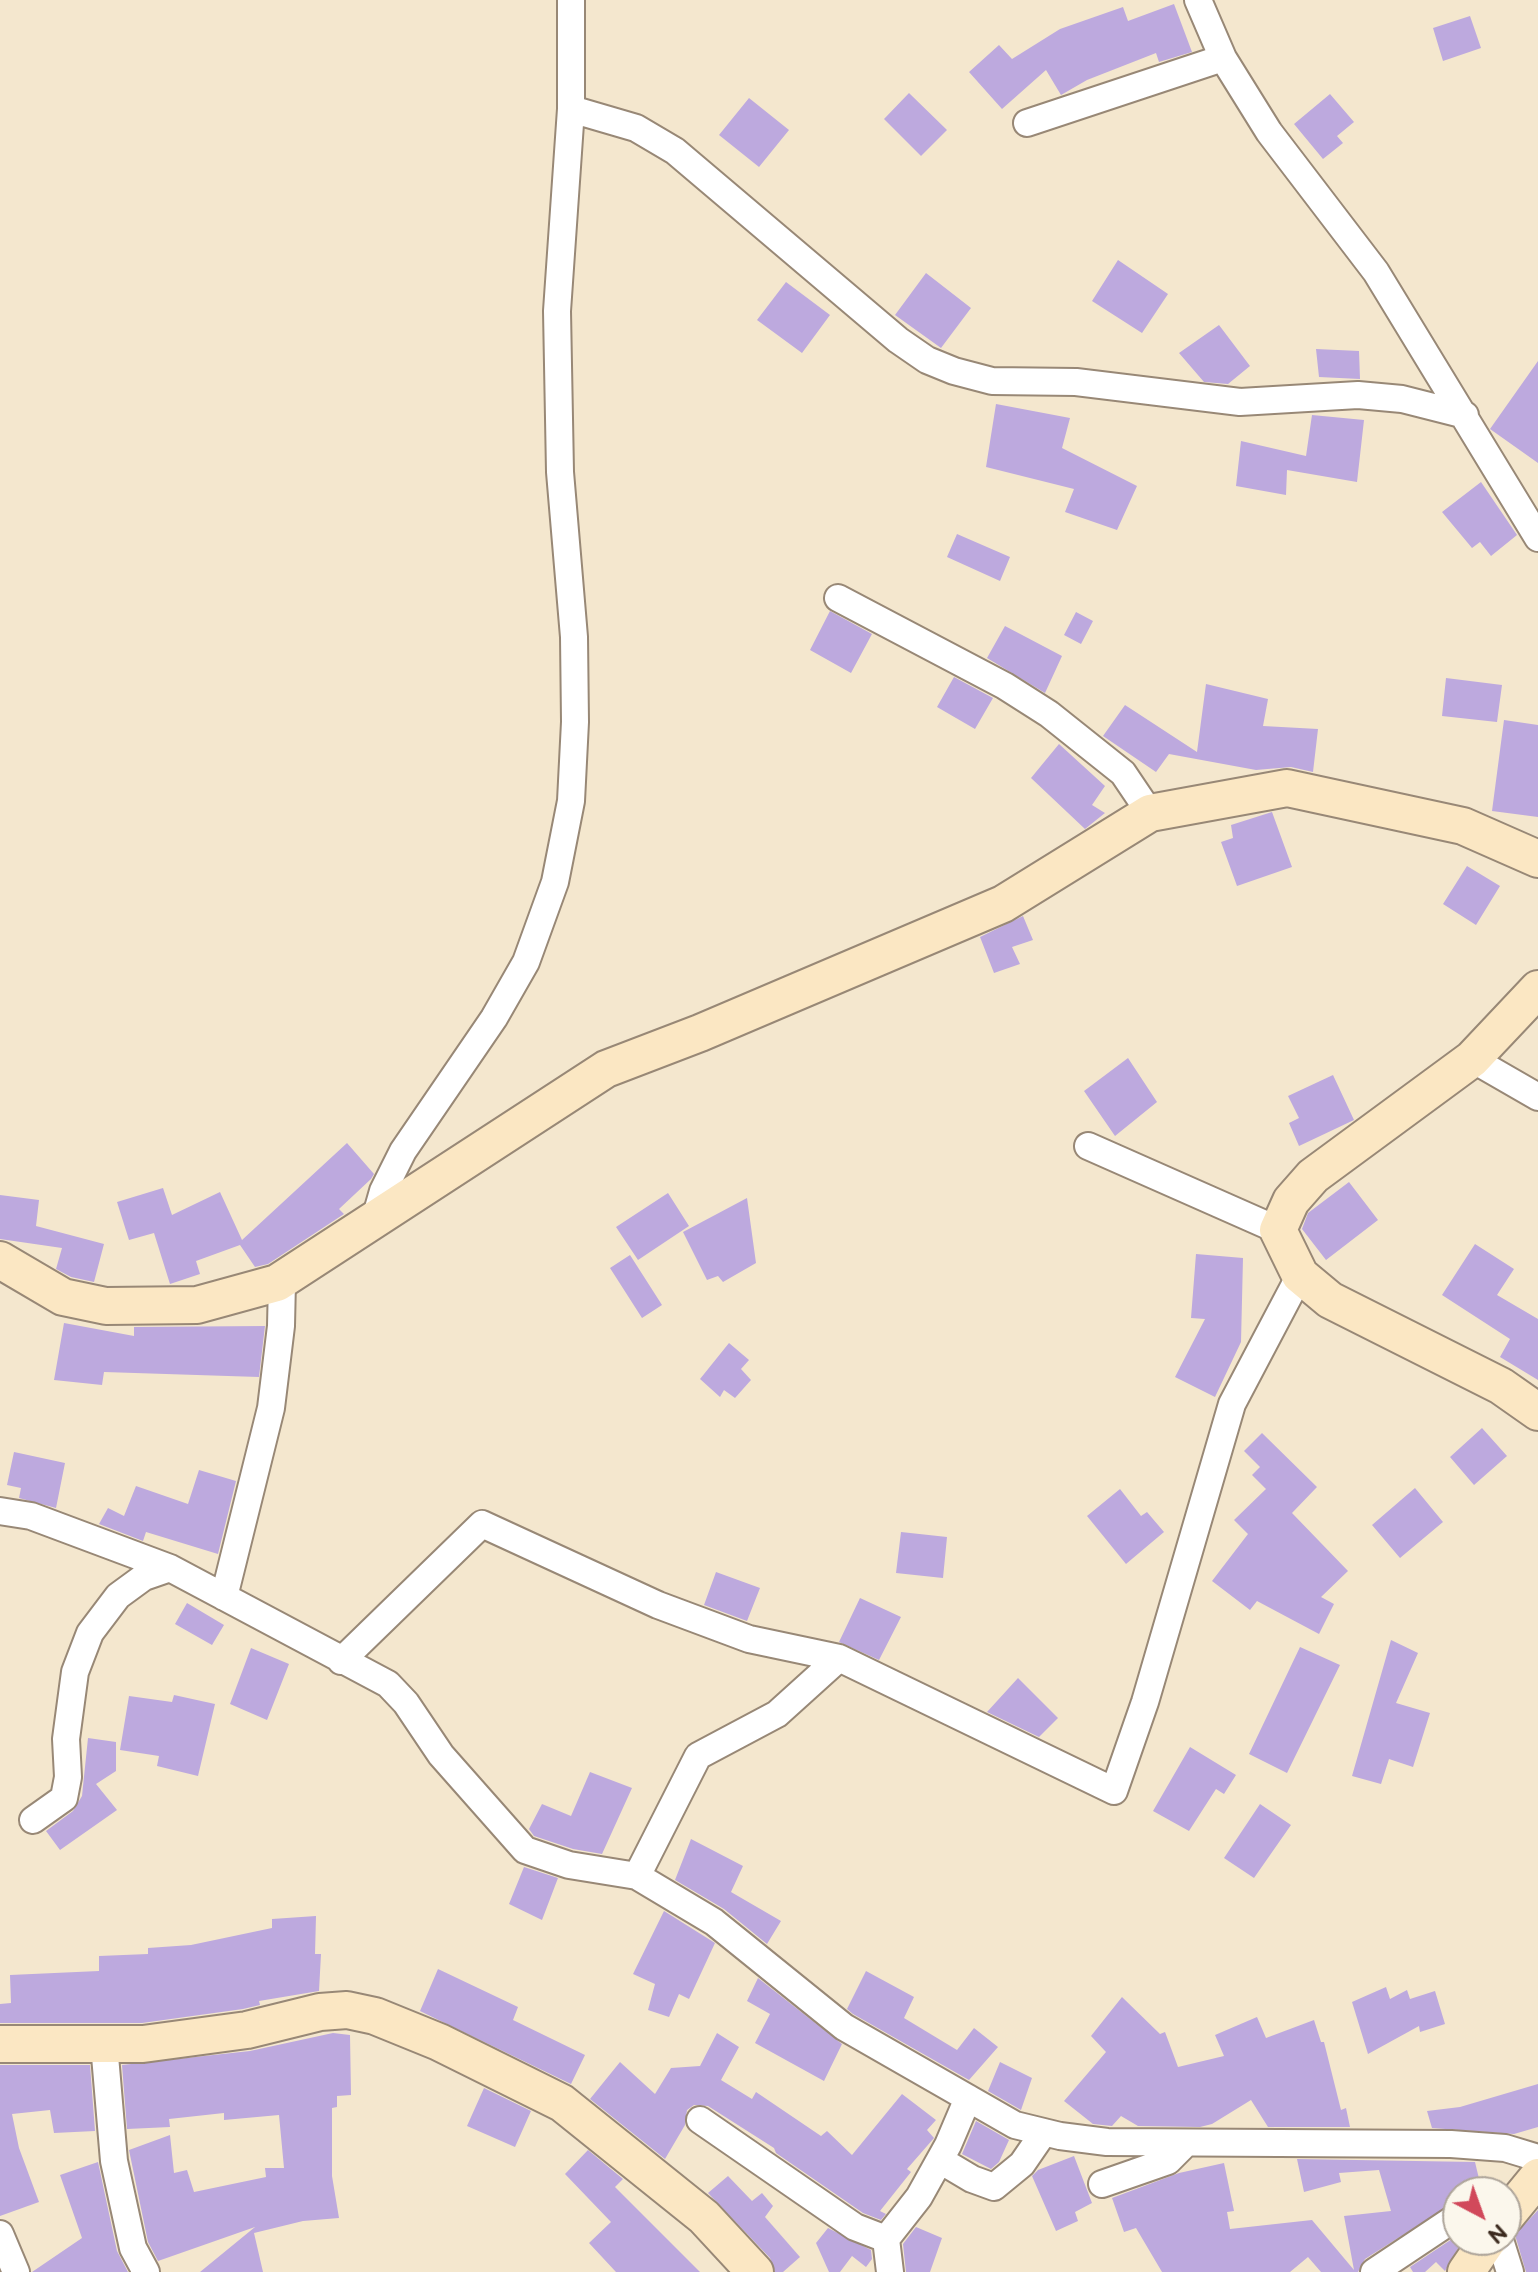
<!DOCTYPE html>
<html>
<head>
<meta charset="utf-8">
<style>
	body { margin:0 }
	#map { position:relative; width:1538px; height:2272px; overflow:hidden; background:#f4e7ce; font-family:"Balsamiq Sans",sans-serif }
	canvas { display:block }
	.north { position:absolute; left:1442px; top:2176px; width:80px; height:80px; box-sizing:border-box; background:#fbf7ec; border:2px solid #aea59a; border-radius:50%; rotate:139deg; font-size:22px; font-weight:700; line-height:32px; text-align:center; color:#3b2a1e }
	.north::after { content:''; display:block; margin:auto; width:28px; height:36px; background:#d1495b; clip-path:polygon(50% 0,100% 100%,50% 72%,0 100%) }
</style>
</head>
<body>
<div id="map">
<canvas width="1538" height="2272"></canvas>
<div class="north">N</div>
</div>
<script>
const context = document.querySelector('canvas').getContext('2d');
context.lineJoin = 'round';
function fill(path, color) {
  context.fillStyle = color;
  context.fill(path, 'evenodd');
}
function toPath(rows) {
  const path = new Path2D();
  for (const r of rows) {
    path.moveTo(r[0], r[1]);
    for (let i = 2; i < r.length; i += 2) path.lineTo(r[i], r[i + 1]);
  }
  return path;
}
function stroke(path, color, width, dash) {
  context.strokeStyle = color;
  context.lineWidth = width;
  context.lineCap = dash ? 'butt' : 'round';
  context.setLineDash(dash || []);
  context.stroke(path);
}
fill(toPath([
	[1174,4,1192,52,1159,62,1156,53,1087,80,1061,95,1046,70,1002,109,969,72,999,45,1012,59,1060,29,1123,7,1128,21],
	[1470,16,1481,48,1443,61,1433,28],
	[909,93,947,130,921,156,884,119],
	[1330,94,1354,122,1337,136,1343,143,1323,159,1294,124],
	[749,98,789,130,759,167,719,135],
	[1118,260,1168,294,1142,333,1092,301],
	[926,273,971,308,941,348,895,315],
	[786,282,830,315,802,353,757,320],
	[1219,325,1250,366,1228,384,1204,382,1179,353],
	[1316,349,1359,351,1360,379,1319,377],
	[1538,361,1538,463,1490,429],
	[996,404,1070,418,1062,448,1137,486,1117,530,1065,512,1074,489,986,467],
	[1312,415,1364,420,1357,482,1287,470,1286,495,1236,486,1241,441,1306,456],
	[1481,482,1517,535,1491,556,1480,542,1472,548,1442,512],
	[957,534,1010,557,1000,581,947,557],
	[830,611,872,634,851,673,810,650],
	[1076,612,1093,621,1081,644,1064,635],
	[1005,626,1062,656,1045,693,987,658],
	[954,677,993,698,975,729,937,707],
	[1446,678,1502,685,1497,722,1442,716],
	[1206,684,1268,699,1263,726,1318,729,1313,772,1291,767,1256,770,1169,754,1156,772,1103,736,1125,705,1197,752],
	[1504,720,1538,725,1538,817,1492,811],
	[1059,744,1105,786,1092,805,1105,813,1085,829,1031,778],
	[1272,812,1292,867,1237,886,1221,842,1233,838,1231,825],
	[1467,866,1500,886,1476,925,1443,904],
	[1023,916,1033,940,1012,947,1020,964,994,973,980,937],
	[1128,1058,1157,1102,1115,1136,1084,1091],
	[1333,1075,1354,1120,1299,1146,1289,1123,1299,1118,1288,1096],
	[347,1143,374,1174,371,1179,339,1209,344,1214,268,1264,255,1267,240,1245,196,1261,200,1274,170,1284,154,1233,129,1240,117,1202,163,1188,172,1215,220,1192,242,1240],
	[1349,1182,1378,1220,1326,1260,1302,1229,1308,1213],
	[668,1193,689,1226,638,1260,616,1227],
	[0,1195,39,1200,36,1226,104,1244,94,1282,71,1277,56,1269,62,1248,0,1239],
	[747,1198,756,1263,723,1282,718,1276,707,1280,683,1232],
	[1475,1244,1514,1269,1497,1295,1538,1319,1538,1380,1500,1357,1510,1339,1442,1295],
	[1196,1254,1243,1258,1241,1342,1215,1397,1175,1377,1205,1319,1191,1318],
	[630,1255,662,1305,642,1318,610,1268],
	[64,1323,134,1336,134,1327,265,1326,259,1377,104,1372,102,1385,54,1380],
	[729,1343,749,1360,741,1369,751,1380,735,1398,724,1390,720,1397,700,1379],
	[1482,1428,1507,1456,1474,1485,1450,1457],
	[1262,1433,1317,1487,1292,1513,1348,1571,1321,1597,1334,1604,1319,1634,1257,1601,1250,1610,1212,1581,1248,1534,1234,1520,1266,1489,1252,1475,1260,1467,1244,1451],
	[14,1452,65,1463,56,1508,19,1498,21,1488,7,1485],
	[199,1470,236,1481,218,1554,146,1532,143,1541,99,1524,108,1508,124,1516,136,1486,188,1504],
	[1415,1488,1443,1522,1400,1558,1372,1525],
	[1120,1489,1141,1516,1147,1512,1164,1532,1126,1564,1087,1516],
	[901,1532,947,1537,943,1578,896,1573],
	[716,1572,760,1588,747,1621,704,1605],
	[860,1598,901,1617,879,1660,839,1642],
	[187,1603,224,1625,212,1645,175,1624],
	[1391,1640,1418,1653,1396,1703,1430,1713,1413,1767,1389,1759,1381,1784,1352,1776],
	[1300,1647,1340,1665,1287,1773,1249,1754],
	[251,1648,289,1664,267,1720,230,1704],
	[1018,1678,1058,1718,1039,1737,987,1712],
	[174,1695,215,1704,198,1776,157,1766,159,1756,120,1750,129,1696,172,1702],
	[88,1738,116,1742,116,1771,96,1784,117,1810,60,1850,46,1831,73,1811,82,1796],
	[1190,1747,1236,1775,1224,1794,1216,1789,1189,1831,1153,1811],
	[590,1772,632,1788,602,1854,573,1849,534,1836,529,1829,542,1804,571,1816],
	[1260,1804,1291,1825,1254,1878,1224,1858],
	[691,1839,743,1866,731,1892,781,1921,767,1944,724,1909,675,1880],
	[524,1867,558,1878,542,1920,509,1904],
	[664,1911,715,1943,689,1999,679,1994,669,2017,648,2010,655,1984,633,1974],
	[316,1916,315,1954,321,1954,319,1991,259,2001,260,2005,243,2009,142,2023,0,2023,0,2004,11,2003,10,1975,99,1971,99,1956,148,1954,148,1948,191,1945,272,1928,272,1919],
	[438,1969,518,2007,513,2020,585,2055,571,2084,420,2011],
	[866,1971,914,1997,904,2018,957,2050,974,2028,998,2047,969,2080,853,2014,847,2009],
	[758,1978,842,2044,824,2081,755,2043,770,2014,747,2001],
	[1386,1987,1390,1999,1407,1990,1410,1999,1435,1991,1445,2024,1420,2032,1419,2026,1368,2054,1352,2002],
	[1122,1997,1160,2034,1165,2032,1178,2067,1224,2056,1215,2035,1257,2017,1266,2038,1314,2020,1321,2042,1324,2042,1341,2110,1346,2108,1350,2127,1268,2127,1251,2100,1212,2124,1200,2127,1138,2126,1121,2116,1112,2126,1093,2124,1064,2101,1106,2052,1091,2036],
	[333,2033,350,2035,351,2095,337,2096,337,2107,332,2108,332,2176,339,2218,303,2221,254,2233,263,2272,200,2272,255,2227,158,2261,148,2242,129,2150,170,2135,174,2173,187,2170,194,2192,266,2177,265,2168,284,2168,279,2115,224,2120,224,2113,169,2119,170,2127,127,2129,122,2065,250,2051],
	[717,2033,739,2047,721,2080,752,2099,756,2092,821,2136,827,2131,852,2155,902,2094,936,2120,927,2130,934,2138,907,2169,911,2172,880,2211,886,2214,881,2220,863,2213,776,2153,774,2148,708,2106,694,2105,687,2110,685,2125,665,2159,590,2099,620,2062,655,2094,671,2068,700,2066],
	[1000,2062,1032,2078,1021,2110,988,2091],
	[0,2065,90,2065,95,2131,54,2133,50,2110,12,2114,19,2148,39,2202,0,2216],
	[1538,2084,1538,2127,1514,2134,1432,2128,1427,2111,1460,2107],
	[484,2088,531,2111,515,2147,467,2126],
	[976,2121,1009,2140,999,2162,991,2169,962,2154],
	[588,2150,623,2179,615,2187,700,2272,616,2272,589,2243,611,2222,565,2174],
	[1074,2156,1092,2203,1075,2212,1078,2221,1056,2231,1032,2176,1038,2170],
	[1297,2159,1475,2162,1480,2183,1458,2190,1458,2200,1365,2259,1358,2272,1321,2272,1308,2257,1290,2272,1162,2272,1136,2228,1124,2232,1112,2198,1179,2173,1224,2163,1234,2211,1227,2212,1230,2229,1312,2220,1354,2270,1344,2216,1391,2211,1379,2170,1339,2173,1341,2182,1304,2192],
	[98,2162,117,2251,128,2272,32,2272,82,2238,60,2175],
	[728,2176,752,2201,762,2193,773,2206,765,2217,800,2257,783,2272,775,2272,770,2258,708,2193],
	[1538,2210,1538,2272,1526,2272,1515,2235],
	[916,2227,942,2238,930,2272,906,2272,903,2244],
	[828,2228,871,2250,872,2259,866,2267,852,2256,840,2272,829,2272,816,2243],
	[1458,2235,1458,2240,1463,2240,1445,2271,1436,2262,1425,2272,1413,2272,1410,2267]
]), '#bda9de');
const street = toPath([
	[1198,0,1223,58,1269,132,1376,272,1538,538],
	[571,109,636,128,675,151,898,340,927,360,954,371,992,381,1076,382,1240,402,1358,395,1402,399,1465,415],
	[1027,123,1223,58],
	[838,598,1005,686,1049,714,1123,773,1150,813],
	[1472,1059,1538,1097],
	[1088,1146,1278,1230],
	[375,1219,383,1191,403,1151,494,1018,526,962,555,882,571,801,575,722,574,637,560,472,557,311,571,109,571,0],
	[0,1511,31,1516,170,1568,388,1684,406,1703,441,1755,525,1850,569,1865,637,1876,698,1756,777,1714,839,1658],
	[224,1597,271,1408,281,1326,282,1281],
	[341,1661,482,1524,658,1605,749,1639,839,1658,1114,1791,1145,1702,1232,1404,1300,1275],
	[33,1820,64,1798,68,1777,66,1739,75,1672,90,1633,118,1596,144,1577,170,1568],
	[637,1876,714,1922,844,2027,1015,2125,1060,2136,1107,2142,1451,2144,1505,2148,1538,2158],
	[104,2044,114,2161,133,2248,146,2272],
	[700,2120,855,2227,886,2239],
	[940,2160,972,2179,994,2187,1022,2164,1044,2132],
	[1102,2184,1168,2161,1186,2143],
	[0,2234,16,2272],
	[1500,2240,1510,2272],
	[890,2272,886,2239,919,2197,948,2145,968,2098],
	[1374,2272,1458,2216]
]);
const secondary = toPath([
	[1538,989,1472,1059,1313,1176,1291,1201,1278,1230,1300,1275,1330,1300,1501,1386,1538,1412],
	[0,1260,63,1297,106,1306,197,1305,277,1283,606,1069,700,1033,1003,904,1150,813,1287,788,1463,826,1538,859],
	[0,2044,143,2044,247,2030,320,2012,347,2010,375,2016,439,2042,562,2103,704,2217,755,2272],
	[1506,2216,1538,2177],
	[1466,2272,1488,2240]
]);
stroke(street, '#988876', 30);
stroke(secondary, '#988876', 40);
stroke(street, '#fff', 26);
stroke(secondary, '#fbe7c3', 36);
</script>
</body>
</html>
